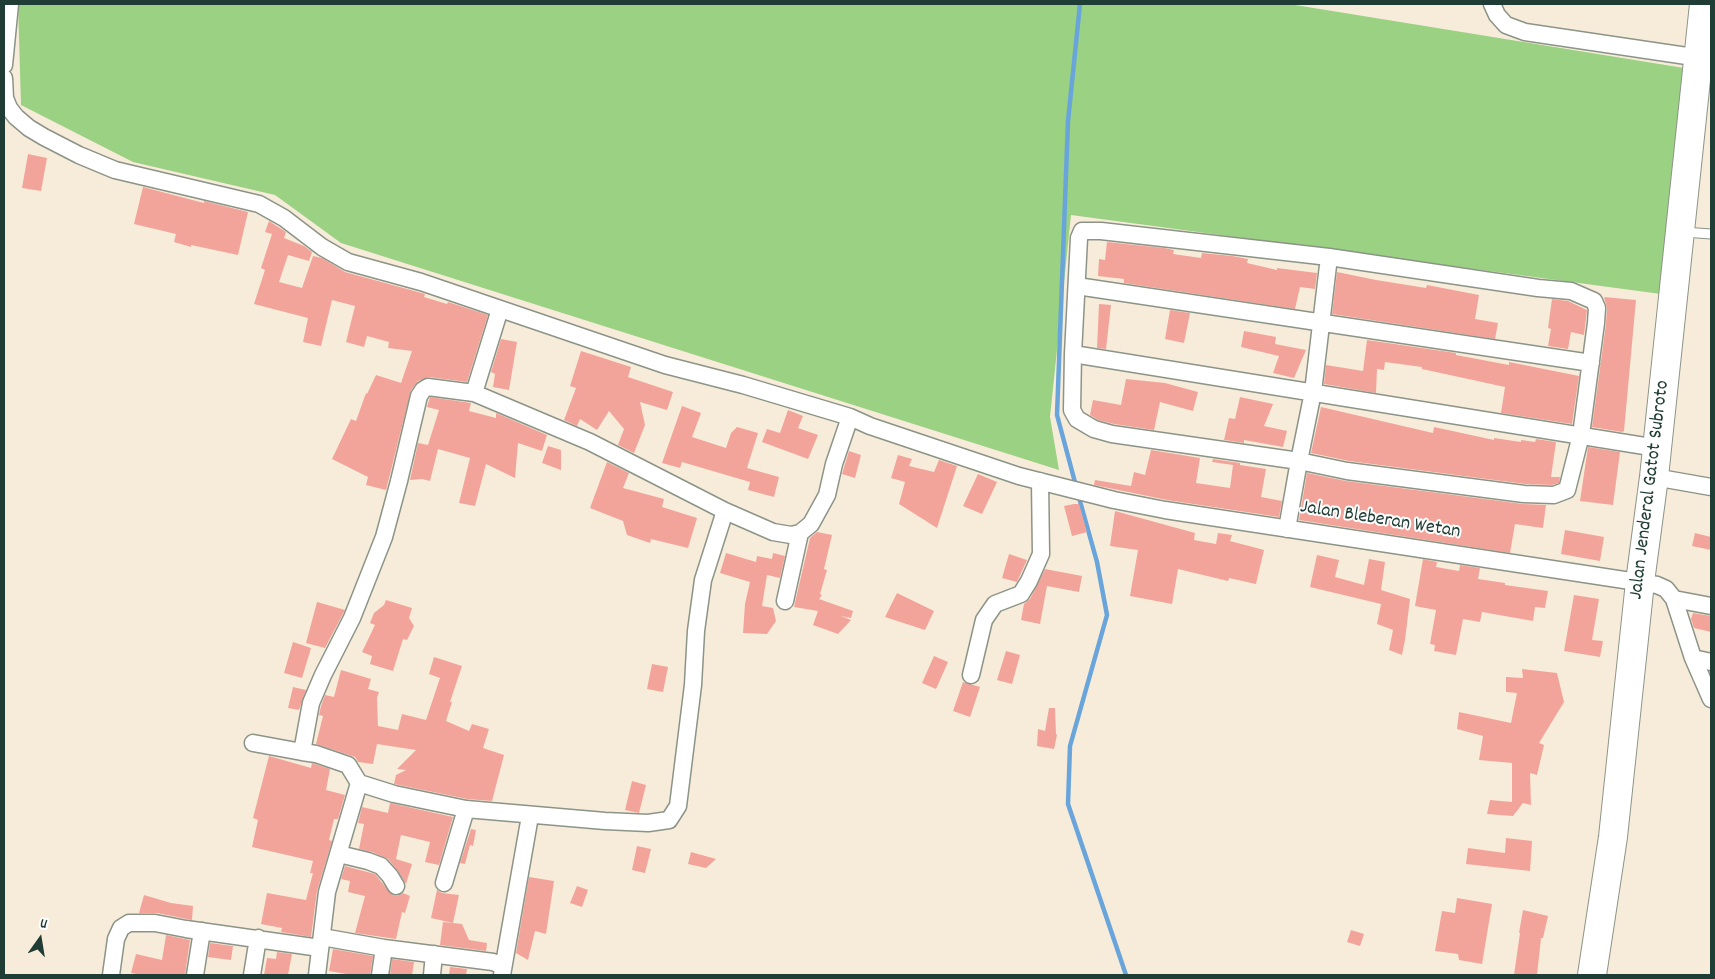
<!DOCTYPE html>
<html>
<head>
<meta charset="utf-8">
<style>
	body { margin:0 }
	#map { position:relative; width:1715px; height:979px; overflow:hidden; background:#f7ecda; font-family:Dekko,sans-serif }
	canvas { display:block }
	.frame { position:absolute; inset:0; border:5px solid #1f3d34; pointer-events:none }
	.north { position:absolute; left:15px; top:914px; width:50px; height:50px; -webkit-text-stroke:4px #fff; paint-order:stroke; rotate:13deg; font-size:14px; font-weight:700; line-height:20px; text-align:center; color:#1f3d34 }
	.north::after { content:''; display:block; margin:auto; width:18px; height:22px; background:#1f3d34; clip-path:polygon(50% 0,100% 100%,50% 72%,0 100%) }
</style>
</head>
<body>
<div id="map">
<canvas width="1715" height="979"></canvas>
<div class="frame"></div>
<div class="north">U</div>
</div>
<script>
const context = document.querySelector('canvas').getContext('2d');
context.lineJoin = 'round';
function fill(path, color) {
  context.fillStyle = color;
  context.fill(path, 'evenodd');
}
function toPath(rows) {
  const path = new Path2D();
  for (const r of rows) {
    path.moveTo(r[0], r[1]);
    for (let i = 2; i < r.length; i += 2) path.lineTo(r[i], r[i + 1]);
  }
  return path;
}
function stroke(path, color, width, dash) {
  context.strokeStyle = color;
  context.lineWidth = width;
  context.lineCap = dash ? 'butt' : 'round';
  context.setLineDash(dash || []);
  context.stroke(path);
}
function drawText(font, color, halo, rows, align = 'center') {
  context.font = font + ' Dekko,sans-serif';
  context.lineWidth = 4;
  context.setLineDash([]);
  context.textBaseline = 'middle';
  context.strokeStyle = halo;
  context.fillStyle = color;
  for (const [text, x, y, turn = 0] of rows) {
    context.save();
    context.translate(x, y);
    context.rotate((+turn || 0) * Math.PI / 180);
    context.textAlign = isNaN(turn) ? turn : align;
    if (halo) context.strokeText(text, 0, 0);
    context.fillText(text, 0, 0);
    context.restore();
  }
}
fill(toPath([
	[18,4,1289,4,1684,68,1661,294,1071,215,1050,417,1059,470,341,243,275,195,133,162,21,105]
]), '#9ad182');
stroke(toPath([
	[1076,486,1057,415,1068,121,1080,4],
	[1078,494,1097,562,1107,615,1070,746,1068,804,1126,975]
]), '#69a5da', 4.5);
fill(toPath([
	[28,154,47,158,41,191,22,188],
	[143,187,204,203,204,201,248,212,238,255,191,245,191,247,174,242,176,234,134,224],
	[269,221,286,232,284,238,304,246,312,252,309,261,288,255,279,282,302,288,313,256,322,258,345,272,418,292,425,294,424,297,447,304,448,302,488,315,467,382,429,377,418,381,411,390,386,490,366,485,368,477,332,459,351,419,356,421,366,393,367,394,376,375,401,383,412,351,388,348,389,342,367,336,364,347,346,342,355,306,332,300,321,346,303,342,308,318,254,304,265,270,261,268,272,234,265,232],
	[1107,242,1164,248,1174,250,1173,254,1201,258,1202,253,1232,256,1248,259,1247,263,1277,270,1277,268,1317,273,1315,289,1300,287,1295,309,1124,283,1124,279,1098,276,1099,259,1105,260],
	[1337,272,1376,280,1426,288,1427,285,1479,295,1475,319,1498,323,1495,339,1332,314],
	[1604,297,1636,300,1624,431,1622,432,1592,427,1606,324,1607,308],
	[1552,299,1568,301,1587,310,1584,335,1571,332,1568,349,1548,346,1551,329,1548,328],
	[1099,304,1111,305,1106,349,1097,348],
	[1170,310,1190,313,1184,343,1165,339],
	[1244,331,1276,337,1275,344,1306,350,1294,378,1273,373,1279,356,1241,347],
	[501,339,517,342,509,390,493,387,495,374,491,372],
	[1367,340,1456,353,1456,355,1509,365,1509,362,1579,376,1572,424,1501,413,1505,387,1422,369,1422,367,1385,362,1384,370,1377,369,1376,393,1324,384,1326,365,1363,371],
	[581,351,631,367,628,377,673,392,667,410,640,402,645,425,634,453,618,445,624,429,609,411,597,430,580,419,577,426,564,420,576,388,570,386],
	[1126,379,1165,383,1198,392,1193,411,1160,402,1154,430,1114,424,1098,420,1090,415,1093,400,1121,405],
	[430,397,471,403,469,411,496,418,496,413,547,435,542,451,518,443,515,478,486,464,475,506,459,503,470,458,438,449,430,481,422,479,410,480,418,443,428,445,439,410,427,407],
	[1240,397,1273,404,1264,426,1287,431,1283,447,1244,440,1244,443,1218,439,1224,440,1229,418,1235,419],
	[682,406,701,413,692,437,726,448,731,433,737,427,758,433,747,468,779,477,774,497,748,490,750,482,682,462,680,468,662,463],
	[1321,407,1433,433,1434,427,1494,440,1494,438,1521,442,1521,440,1535,442,1536,439,1556,442,1551,477,1560,477,1559,483,1552,485,1525,484,1349,461,1311,453],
	[788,410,803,416,798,428,818,435,808,459,762,442,767,429,780,433],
	[548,446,561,450,561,470,542,463],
	[1588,447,1620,452,1613,505,1580,501],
	[1151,450,1200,458,1196,483,1230,488,1233,465,1212,462,1213,459,1240,463,1240,465,1266,469,1261,497,1282,501,1279,517,1167,500,1094,485,1095,480,1131,486,1134,472,1145,475],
	[849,451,861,455,855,478,842,474],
	[898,455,912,459,909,466,934,472,939,460,957,466,937,528,899,504,905,482,891,478],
	[607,462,629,473,623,488,664,499,662,507,697,518,688,548,651,539,650,543,627,535,623,521,590,508],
	[1307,473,1346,481,1523,504,1546,505,1543,528,1515,524,1510,553,1299,520],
	[978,474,997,482,982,514,963,506],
	[1074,504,1079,504,1087,532,1072,536,1064,506],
	[1115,511,1195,533,1194,540,1216,544,1218,533,1232,535,1230,541,1264,550,1256,584,1229,578,1228,581,1178,569,1172,604,1130,596,1138,550,1110,546],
	[1565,530,1604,537,1600,561,1561,554],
	[817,532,832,535,824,569,827,570,820,594,822,595,819,599,853,611,851,618,841,616,851,620,838,634,813,625,818,611,794,607,810,538],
	[1695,533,1711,537,1711,550,1692,546],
	[726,553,756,562,757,556,772,559,773,553,785,556,780,578,767,575,762,606,773,608,776,621,767,634,743,633,745,604,750,582,720,573],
	[1009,554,1027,560,1017,582,1002,578],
	[1317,555,1339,560,1335,577,1364,585,1369,559,1385,562,1381,590,1410,599,1405,640,1402,655,1389,650,1393,630,1377,624,1381,604,1310,587],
	[1423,559,1437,562,1436,567,1459,571,1460,565,1480,568,1478,579,1505,583,1505,585,1548,591,1545,608,1535,607,1533,621,1482,612,1480,622,1463,619,1456,655,1434,651,1435,645,1430,644,1436,610,1415,606],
	[1045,569,1082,576,1079,592,1047,586,1040,624,1021,620,1024,604,1030,599],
	[897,593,934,611,925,630,885,617],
	[1574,595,1599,599,1592,640,1603,641,1600,657,1564,651],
	[386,600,412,608,409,618,414,626,407,640,403,639,393,671,370,664,372,656,362,652,375,625,370,623,374,613,384,605],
	[317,602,345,610,325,648,306,643],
	[1693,613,1711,616,1711,632,1694,628,1691,619],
	[293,642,311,648,302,678,284,673],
	[1006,651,1020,655,1012,684,997,680],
	[934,656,948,662,936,689,922,683],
	[434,657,462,666,450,702,452,702,446,721,469,731,472,724,489,729,483,748,504,755,492,801,467,799,394,784,396,775,406,770,397,769,416,750,377,744,373,764,358,762,355,757,316,744,323,716,319,715,321,706,325,695,334,697,341,670,371,679,368,689,379,692,377,698,378,726,398,730,402,714,426,720,440,678,429,674],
	[652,664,668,667,663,692,647,689],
	[1522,669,1557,673,1564,702,1539,743,1544,745,1537,775,1530,773,1531,805,1523,803,1513,816,1487,814,1490,800,1512,802,1512,763,1479,760,1483,736,1457,729,1459,712,1511,723,1517,693,1506,692,1506,677,1523,678],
	[963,682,980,687,970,717,953,711],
	[293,687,306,690,299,710,288,708],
	[1049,708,1055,708,1056,734,1057,735,1054,749,1037,746,1038,729,1045,731],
	[269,756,311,768,312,763,330,769,326,790,345,795,338,819,334,819,329,840,332,841,317,891,311,937,281,932,282,928,261,924,267,893,306,900,313,873,310,873,313,861,252,847,258,820,253,818],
	[632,781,646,785,639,813,625,810],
	[390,803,453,817,439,865,425,862,430,842,401,835,396,859,412,864,406,884,398,871,388,859,372,852,359,849,364,824,358,823,362,807,388,813],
	[471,829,476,830,473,846,470,845,465,864,460,863],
	[1506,838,1532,841,1530,871,1466,864,1468,848,1505,853],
	[637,846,651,849,645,873,632,870],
	[691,852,716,859,706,868,688,864],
	[345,866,375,874,392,895,397,896,403,893,410,896,405,913,402,912,396,939,355,933,365,896,348,892,350,881,341,879],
	[529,877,554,881,546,934,535,931,528,960,516,953],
	[577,886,588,890,582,907,570,903],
	[437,890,442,893,459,895,453,923,431,918],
	[144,895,171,903,193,906,192,920,157,913,139,913],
	[1457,898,1492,904,1482,964,1459,960,1458,954,1435,951,1442,911,1455,913],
	[1523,910,1548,916,1543,938,1541,938,1537,975,1514,975,1520,933,1519,933],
	[443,922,462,924,469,940,487,943,486,951,440,945],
	[1351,930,1364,934,1360,946,1347,942],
	[166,935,190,940,185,975,142,975,131,973,136,954,162,960],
	[210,943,233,946,231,960,208,957],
	[333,949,373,956,370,975,352,975,329,971],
	[277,952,292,954,288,975,264,975,267,958,276,959],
	[392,959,414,962,412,975,390,975],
	[450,967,467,969,466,975,449,975]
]), '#f3a49a');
const lane = toPath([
	[1684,232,1711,234]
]);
const street = toPath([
	[1492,4,1497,15,1506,25,1525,32,1707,59],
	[4,65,10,4],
	[4,78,5,98,9,108,16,117,29,128,44,137,79,155,115,170,259,204,284,218,322,247,348,262,421,282,665,365,743,385,850,417,870,426,1019,476,1114,500,1165,510,1657,585,1666,589,1674,599,1693,658,1711,699],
	[1077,286,1591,363],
	[500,309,474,393,590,442,725,511,773,532,791,535,800,533,811,524,827,495,834,464,850,417],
	[1073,354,1657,448],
	[1654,477,1711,487],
	[1287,529,1299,461,1313,392,1329,257,1538,288,1571,291,1594,301,1597,308,1596,323,1581,435,1567,490,1554,495,1524,494,1347,471,1299,461,1112,434,1094,429,1077,419,1072,410,1073,354,1079,238,1082,231,1101,231,1329,257],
	[1674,599,1711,606],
	[785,601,800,533],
	[1693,658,1711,662],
	[971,675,984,620,995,604,1021,594,1029,581,1041,554,1040,481],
	[253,743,302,752],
	[359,783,394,794,466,809,605,821,648,823,669,820,678,806,693,685,696,631,703,580,725,511],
	[339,854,368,861,381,866,390,876,396,886],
	[444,883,466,809],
	[322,937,384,948,493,962,500,965,503,968],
	[111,975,116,939,121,928,129,923,155,923,186,929,320,948],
	[195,975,202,931],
	[252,975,258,938],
	[317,975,327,892,359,783,348,765,316,754,302,752,311,703,323,675,352,618,384,537,399,481,419,396,423,390,428,387,474,393],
	[380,975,384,948],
	[432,975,434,954],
	[502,975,530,816]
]);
const highway = toPath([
	[1592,975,1613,837,1640,582,1654,477,1704,4]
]);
stroke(lane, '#8b9487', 11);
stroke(street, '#8b9487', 19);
stroke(highway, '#8b9487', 30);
stroke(lane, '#fff', 9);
stroke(street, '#fff', 16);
stroke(highway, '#fff', 28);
drawText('20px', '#1f3d34', '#fff', [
	["Jalan Jenderal Gatot Subroto",1651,490,-83],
	["Jalan Bleberan Wetan",1380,521,9]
]);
</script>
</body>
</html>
